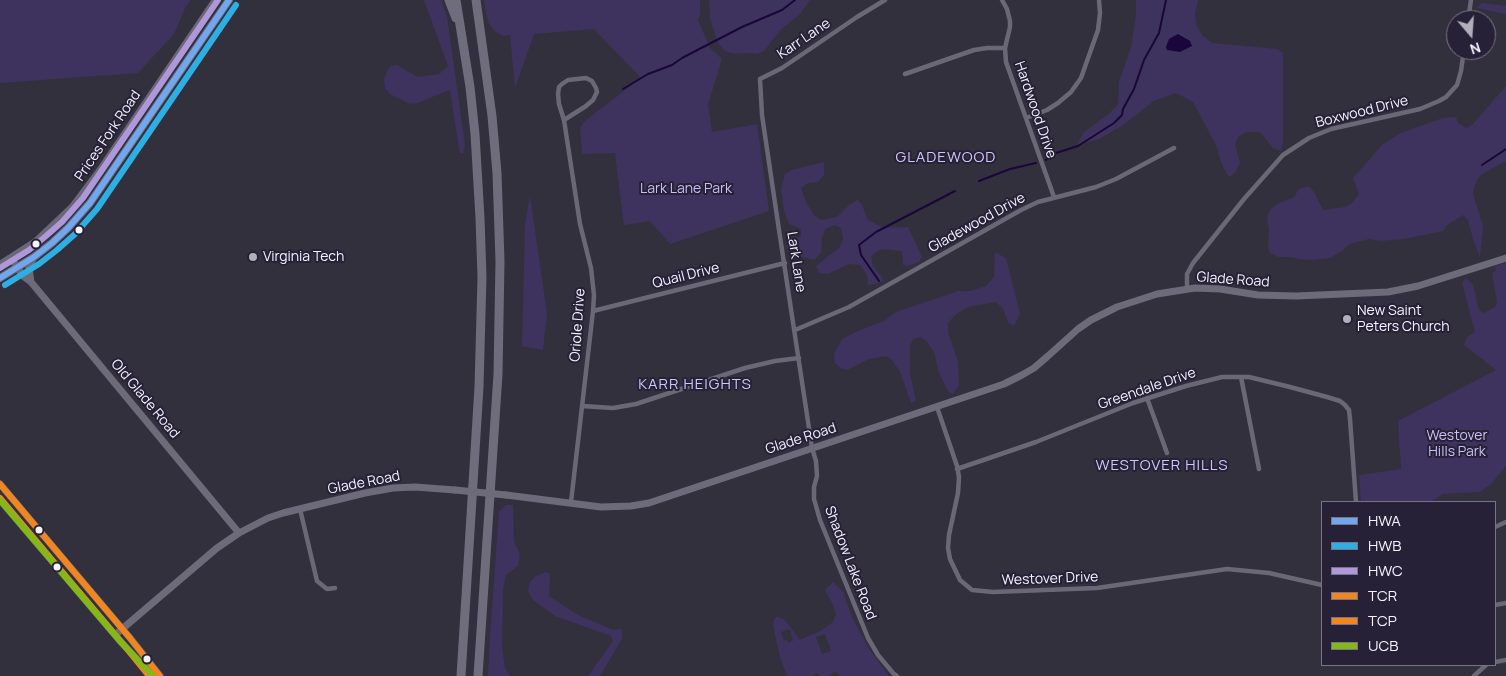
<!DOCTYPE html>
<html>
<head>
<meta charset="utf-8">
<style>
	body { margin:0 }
	#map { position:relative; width:1506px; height:676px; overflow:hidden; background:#33303d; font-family:Manrope,sans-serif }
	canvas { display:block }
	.legend { position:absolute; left:1321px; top:501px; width:175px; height:165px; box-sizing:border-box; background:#262137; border:1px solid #797587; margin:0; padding:6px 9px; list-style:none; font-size:15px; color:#f5f3ff }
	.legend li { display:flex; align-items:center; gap:10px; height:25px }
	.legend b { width:25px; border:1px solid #797587 }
	.north { position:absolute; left:1446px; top:10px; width:50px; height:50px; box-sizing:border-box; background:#262137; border:1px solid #797587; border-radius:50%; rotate:162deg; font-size:14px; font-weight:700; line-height:20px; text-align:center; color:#f5f3ff }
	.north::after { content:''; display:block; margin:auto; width:18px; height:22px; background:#b1afbb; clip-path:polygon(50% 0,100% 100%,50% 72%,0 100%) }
</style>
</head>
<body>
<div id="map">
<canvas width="1506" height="676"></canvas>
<ul class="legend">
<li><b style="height:6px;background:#71a7ec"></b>HWA</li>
<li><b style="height:6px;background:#2dafe3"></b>HWB</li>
<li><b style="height:6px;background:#ae98d9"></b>HWC</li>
<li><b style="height:6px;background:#f1861f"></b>TCR</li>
<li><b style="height:6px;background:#f1861f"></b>TCP</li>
<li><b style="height:6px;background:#84b817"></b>UCB</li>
</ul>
<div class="north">N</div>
</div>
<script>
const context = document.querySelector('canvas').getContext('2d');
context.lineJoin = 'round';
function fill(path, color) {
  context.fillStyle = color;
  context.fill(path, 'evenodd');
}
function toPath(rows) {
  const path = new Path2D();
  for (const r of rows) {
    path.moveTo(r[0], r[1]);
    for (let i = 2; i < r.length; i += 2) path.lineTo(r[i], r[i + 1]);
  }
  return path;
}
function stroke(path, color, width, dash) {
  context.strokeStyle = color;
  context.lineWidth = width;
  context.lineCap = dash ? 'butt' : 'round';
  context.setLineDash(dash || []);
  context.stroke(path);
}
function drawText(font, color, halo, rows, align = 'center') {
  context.font = font + ' Manrope,sans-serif';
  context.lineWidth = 4;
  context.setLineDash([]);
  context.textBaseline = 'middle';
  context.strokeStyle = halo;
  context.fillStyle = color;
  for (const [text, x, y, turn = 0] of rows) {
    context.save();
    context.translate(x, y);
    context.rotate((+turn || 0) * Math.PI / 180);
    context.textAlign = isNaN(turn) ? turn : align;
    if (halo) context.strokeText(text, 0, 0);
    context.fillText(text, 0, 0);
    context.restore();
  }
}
fill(toPath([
	[0,0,191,0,186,6,174,34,138,73,0,83],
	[424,0,441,0,447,16,465,145,463,153,460,153,459,149,450,90,417,103,410,104,390,94,385,88,384,80,387,71,391,66,397,65,418,77,439,74,448,66],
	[484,0,700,0,700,14,698,20,710,48,722,59,708,104,712,132,757,124,769,211,670,244,650,221,624,225,615,153,582,154,580,127,586,120,641,78,594,29,534,34,515,88,510,35,503,36,496,32,489,24,486,14],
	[709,0,810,0,799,15,781,29,764,51,757,54,747,53,735,54,725,51,718,43,710,19],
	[1136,0,1198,0,1195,14,1196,24,1202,35,1212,43,1277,49,1283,53,1283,142,1281,151,1273,148,1260,132,1246,132,1238,137,1235,144,1240,163,1235,173,1229,177,1222,165,1216,145,1193,102,1176,93,1154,101,1123,125,1099,139,1077,145,1084,132,1106,116,1118,105,1119,82,1131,47,1136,16],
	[1482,3,1506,6,1506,14,1476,8],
	[1506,86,1506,161,1482,174,1476,181,1473,194,1483,226,1480,257,1473,239,1468,220,1463,215,1447,225,1443,231,1404,239,1381,241,1369,239,1350,244,1342,251,1330,258,1311,260,1299,259,1290,257,1279,257,1269,252,1268,246,1269,231,1267,218,1270,210,1277,204,1294,197,1299,189,1309,186,1314,192,1323,210,1345,207,1351,204,1359,194,1353,178,1383,144,1401,133,1443,118,1456,117,1458,123,1467,128,1473,124],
	[824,162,824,175,818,182,808,183,801,188,805,200,814,215,821,220,837,217,848,206,857,200,862,205,868,220,884,228,908,227,922,257,919,262,908,266,903,265,902,251,881,249,871,256,873,266,881,276,884,281,875,284,868,285,867,275,860,265,849,264,828,274,819,273,816,266,839,248,843,239,841,228,834,225,825,229,822,238,821,253,814,260,792,254,785,246,801,236,801,229,789,224,784,211,781,189,785,174,792,170],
	[530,196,547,313,543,350,522,346,525,223],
	[995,252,1006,258,1020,314,1014,326,1008,322,1003,309,996,302,968,307,956,314,948,323,948,333,958,361,959,385,953,394,949,393,939,373,934,352,927,342,921,337,913,339,910,346,910,374,916,401,911,403,900,372,892,360,886,356,869,359,847,370,842,369,835,363,834,354,842,339,858,331,884,321,896,312,958,291,970,291,986,286,994,277],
	[1506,263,1506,466,1491,484,1480,492,1443,494,1430,502,1361,502,1359,475,1401,469,1398,421,1496,370,1464,345,1467,337,1475,332,1462,283,1466,278,1473,285,1479,310,1484,313,1495,307,1497,302,1492,273,1496,271,1495,266],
	[506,505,513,505,514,542,520,554,518,566,506,575,503,589,502,647,505,668,510,676,488,676,490,636,499,512],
	[546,572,550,574,549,596,576,614,613,630,622,629,622,639,600,676,588,676,613,641,611,636,555,616,533,600,528,591,530,582,536,576],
	[833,582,843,592,852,617,869,649,889,676,839,676,837,672,830,674,831,676,819,676,817,673,812,676,787,676,780,657,773,626,774,620,777,616,785,620,800,640,820,631,833,622,836,614,833,605,825,590],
	[790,629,793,641,788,643,787,640,784,641,781,632],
	[825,634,831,651,822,654,816,637]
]), '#3d335e');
fill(toPath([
	[1178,34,1190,41,1192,46,1180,52,1167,50,1166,47,1169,39]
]), '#1a063a');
stroke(toPath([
	[623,89,648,74,672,65,682,58,742,27,782,10,795,0],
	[1046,160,1056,153,1078,146,1114,123,1122,115,1123,109,1134,89,1144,60,1159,33,1166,0],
	[1482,165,1506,149],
	[979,181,1010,169,1036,163],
	[879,281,861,255,859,245,876,232,955,191]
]), '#1a063a', 2);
stroke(toPath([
	[885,0,857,17,782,68,760,79,762,115,779,230,812,448,816,461,817,476,814,487,814,499,820,520,868,638,878,655,893,673,897,676],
	[1002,0,1007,9,1010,21,1010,27,1005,48,1006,62,1054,197],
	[1468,20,1471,0],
	[905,74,974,50,987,48,1005,48],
	[1026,118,1047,110,1058,103,1071,92,1081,78,1098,30,1100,13,1099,0],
	[564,120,559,104,558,94,559,87,562,84,568,80,586,78,592,81,596,88,597,92,593,100,586,106,564,120,580,224,591,268,594,295,593,311,571,502],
	[1187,289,1187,274,1193,263,1244,199,1283,155,1309,138,1331,129,1420,109,1439,101,1446,97,1457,85,1461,71,1464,50],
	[593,311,785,263],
	[795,330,849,307,1021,210,1038,202,1096,187,1116,179,1174,148],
	[1241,377,1259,469],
	[1147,398,1167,453],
	[582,406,613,408,636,404,745,368,775,361,799,358],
	[937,407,957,466,959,477,958,493,949,535,948,548,950,559,960,580,972,590,993,592,1097,588,1227,569,1269,573,1322,585],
	[957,469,1036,442,1133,403,1186,386,1222,377,1249,377,1290,387,1327,397,1340,401,1345,405,1349,410,1350,419,1356,502],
	[300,509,317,581,327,589,335,588],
	[1495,527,1506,522],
	[1495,605,1506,603],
	[1495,662,1506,660],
	[1474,676,1486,665]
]), '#6a6777', 4.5);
stroke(toPath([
	[12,259,23,276,31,282,239,533],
	[31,282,29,268,34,257],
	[0,484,130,638,160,676],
	[506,495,601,507,631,506,649,503,1004,384,1022,375,1034,368,1048,356,1078,329,1091,320,1117,307,1157,294,1195,288,1220,289,1258,295,1296,296,1388,292,1418,286,1506,258],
	[0,500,120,641,153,676],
	[115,635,217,548,239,533,268,518,283,513,365,493,393,488,415,487,455,490]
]), '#6d6a7a', 7);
stroke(toPath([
	[0,265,37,241,73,207,100,171,216,0],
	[0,278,34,257,52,243,68,228,90,203,229,0]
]), '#6a6778', 8);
stroke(toPath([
	[449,0,456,18],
	[456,0,470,87,475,134,480,218,482,277,479,387,461,676],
	[476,0,492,116,497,173,500,261,498,374,478,676]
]), '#6f6c7b', 9);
stroke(toPath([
	[455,490,506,495]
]), '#6d6a7a', 7);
stroke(toPath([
	[0,278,34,257,52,243,68,228,90,203,229,0]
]), '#71a7ec', 6);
stroke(toPath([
	[5,285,39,264,57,250,75,234,97,209,236,5]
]), '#2dafe3', 6);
stroke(toPath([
	[0,268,29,250,46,236,62,222,83,198,218,0]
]), '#ae98d9', 6);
stroke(toPath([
	[0,484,130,638,160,676]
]), '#f1861f', 6);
stroke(toPath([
	[0,498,123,644,149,676]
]), '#f1861f', 6);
stroke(toPath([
	[0,500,120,641,153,676]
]), '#84b817', 6);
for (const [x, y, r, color] of [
	[79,230,4.5,"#f5f3ff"],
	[36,244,4.5,"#f5f3ff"],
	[253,257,5,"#b1afbb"],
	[1347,319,5,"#b1afbb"],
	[39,530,4.5,"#f5f3ff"],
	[57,567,4.5,"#f5f3ff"],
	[147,659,4.5,"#f5f3ff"]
]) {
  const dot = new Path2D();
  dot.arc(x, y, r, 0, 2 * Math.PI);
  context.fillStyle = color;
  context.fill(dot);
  stroke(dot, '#262137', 2);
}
drawText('14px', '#f5f3ff', '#262137', [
	["Karr Lane",804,39,-34],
	["Hardwood Drive",1035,110,71],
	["Boxwood Drive",1362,112,-14],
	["Prices Fork Road",108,136,-56],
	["Gladewood Drive",977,223,-29],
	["Lark Lane",796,262,81],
	["Quail Drive",686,276,-14],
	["Glade Road",1233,280,4],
	["Oriole Drive",578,325,-86],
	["Greendale Drive",1147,389,-19],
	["Old Glade Road",145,399,50],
	["Glade Road",801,439,-18],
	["Glade Road",364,483,-11],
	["Shadow Lake Road",850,563,69],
	["Westover Drive",1050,579,-2]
]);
drawText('14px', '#c9bff6', '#262137', [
	["Lark Lane Park",686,189],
	["Westover",1457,436],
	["Hills Park",1457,452]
]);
drawText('14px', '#f5f3ff', '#262137', [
	["Virginia Tech",263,257],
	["New Saint",1357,311],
	["Peters Church",1357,327]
], 'left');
context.letterSpacing = '1px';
drawText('15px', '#d0c8f4', '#262137', [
	["GLADEWOOD",946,158],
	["KARR HEIGHTS",695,385],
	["WESTOVER HILLS",1162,466]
]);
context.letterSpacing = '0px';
</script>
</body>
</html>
